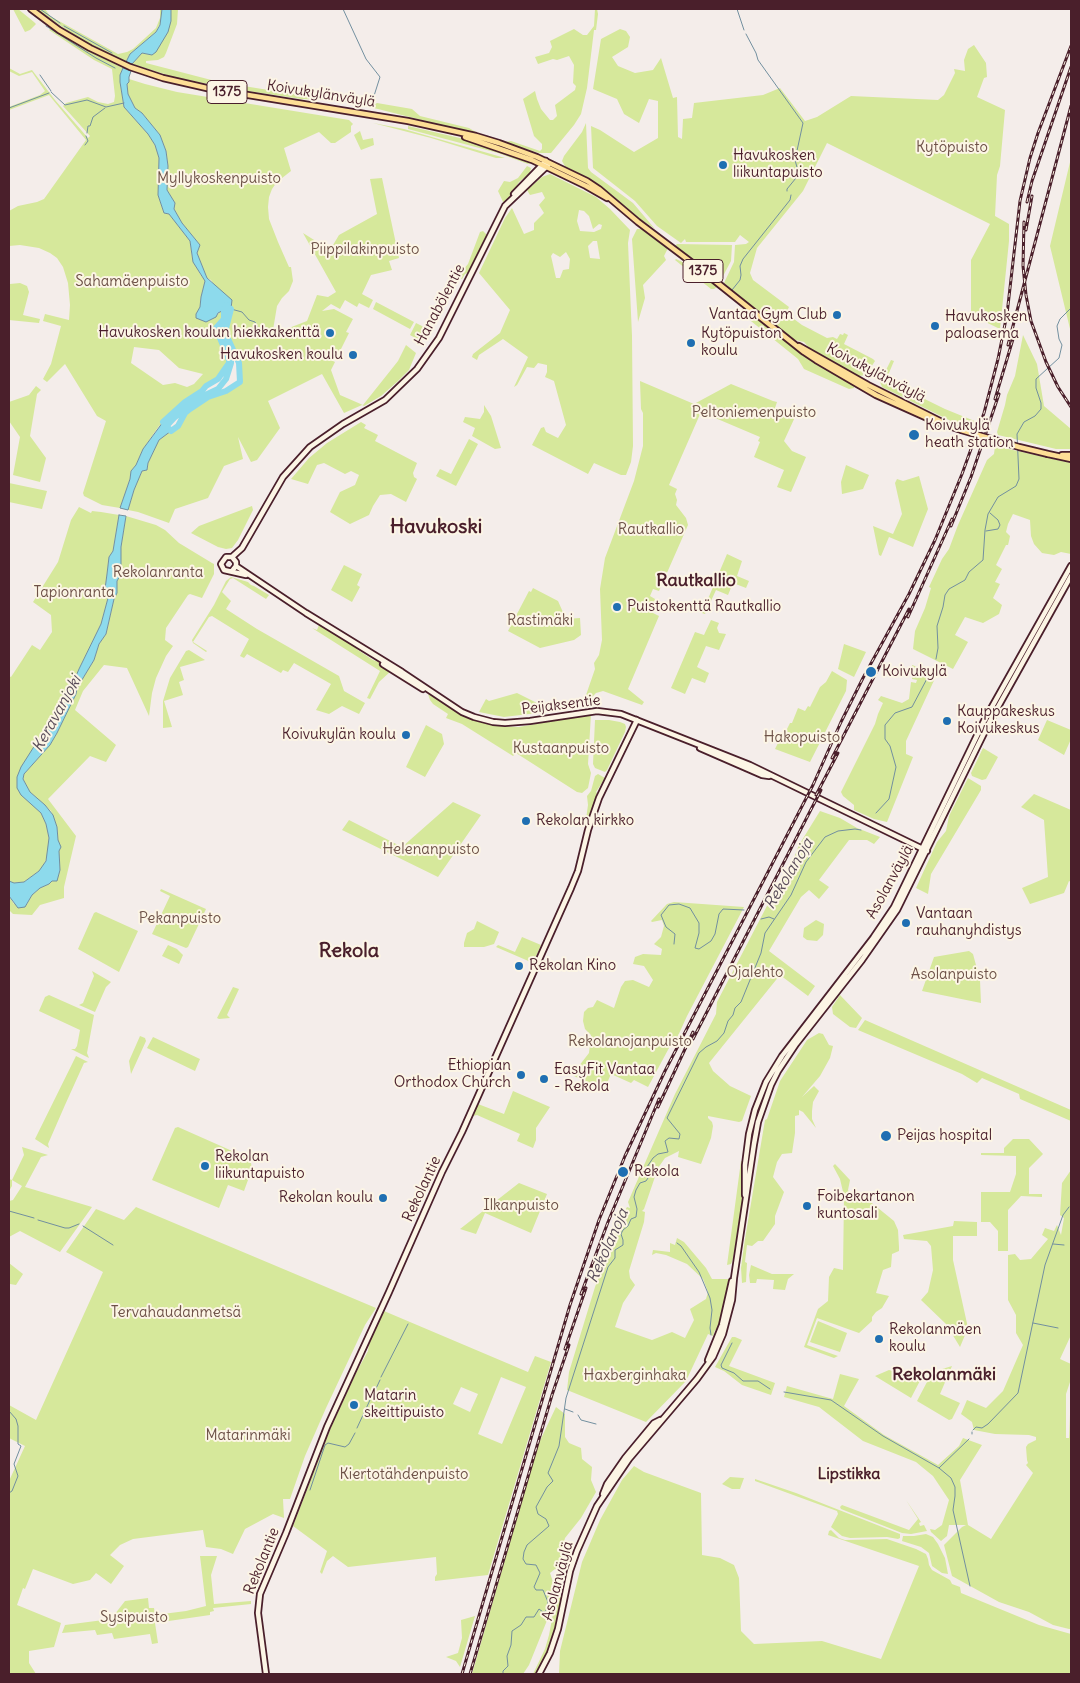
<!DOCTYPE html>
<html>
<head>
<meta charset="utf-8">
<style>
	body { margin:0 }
	#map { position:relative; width:1080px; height:1683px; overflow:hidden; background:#f4edea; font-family:Delius,sans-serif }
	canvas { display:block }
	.frame { position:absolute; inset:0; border:10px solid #4a1f2b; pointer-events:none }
</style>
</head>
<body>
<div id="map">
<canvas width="1080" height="1683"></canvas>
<div class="frame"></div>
</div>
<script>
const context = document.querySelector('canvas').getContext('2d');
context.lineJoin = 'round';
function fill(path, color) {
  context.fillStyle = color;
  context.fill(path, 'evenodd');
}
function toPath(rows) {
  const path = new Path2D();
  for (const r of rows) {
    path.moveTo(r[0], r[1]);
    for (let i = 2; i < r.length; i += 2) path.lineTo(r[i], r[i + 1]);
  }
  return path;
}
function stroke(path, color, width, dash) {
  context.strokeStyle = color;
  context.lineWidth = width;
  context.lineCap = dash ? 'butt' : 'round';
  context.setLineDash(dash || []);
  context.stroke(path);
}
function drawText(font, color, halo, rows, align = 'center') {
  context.font = font + ' Delius,sans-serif';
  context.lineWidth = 4;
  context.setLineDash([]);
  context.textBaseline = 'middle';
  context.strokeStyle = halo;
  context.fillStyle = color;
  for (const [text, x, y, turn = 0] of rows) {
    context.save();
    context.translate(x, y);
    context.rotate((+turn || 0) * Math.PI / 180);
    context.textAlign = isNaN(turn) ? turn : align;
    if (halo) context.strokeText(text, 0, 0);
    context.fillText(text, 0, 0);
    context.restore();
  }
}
fill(toPath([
	[13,9,18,9,34,22,36,24,30,30,25,32],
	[36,9,45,9,50,16,118,54,127,52,133,49,156,28,160,18,160,9,162,9,162,20,156,32,130,54,126,62,82,40],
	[171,9,178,9,177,24,166,53,164,57,158,60,146,61,146,63,219,82,330,100,301,99,222,87,174,77,132,64,142,53,152,55,171,21],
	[595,9,597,9,598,14,596,30,594,30,587,88,581,114,574,125,551,153,539,153,503,142,511,141,540,151,542,149,542,144,534,136,523,99,535,91,537,99,541,109,550,120,553,120,557,116,555,105,575,90,576,86,573,83,574,65,569,56,557,60,553,59,538,64,535,57,549,53,552,47,550,41,574,29,583,35,587,35,594,26],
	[51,28,83,48,123,68,120,75,120,82,124,107,148,134,155,145,159,158,158,195,164,213,169,214,190,241,192,257,200,274,205,281,201,297,200,307,196,314,211,320,224,309,224,319,216,328,229,360,229,363,218,379,206,386,202,391,185,402,159,426,143,449,136,465,131,471,130,479,120,508,102,505,84,496,83,493,106,421,97,416,65,364,47,382,43,379,51,364,61,326,43,321,45,314,69,320,70,305,68,283,63,267,57,258,50,253,39,248,20,245,9,246,9,211,18,206,37,202,44,199,86,140,49,95,9,110,9,107,40,95,45,91,32,72,19,76,9,71,9,68,20,74,32,70,55,100,88,138,90,136,63,106,66,103,88,97,98,102,108,104,114,102,115,96,112,69,94,60,49,30],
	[134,347,159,350,179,368,203,374,194,384,187,387,175,383,163,385,131,363],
	[620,29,626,31,630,37,628,47,612,57,618,66,635,73,653,70,661,58,673,98,677,97,678,137,682,139,683,119,692,118,694,103,763,95,780,88,805,121,817,117,851,96,938,100,944,95,955,73,954,69,965,71,964,60,968,49,974,45,986,63,987,77,984,78,977,97,1005,110,1000,166,997,175,995,216,1009,224,1009,241,1000,329,971,315,971,260,990,224,827,143,803,191,757,248,750,273,753,280,789,307,786,313,802,325,827,338,833,337,837,339,840,334,843,335,844,333,848,335,844,344,873,359,875,361,866,375,859,376,812,351,804,342,791,339,724,283,734,262,735,245,746,244,749,242,740,235,735,242,686,242,685,239,681,243,657,226,635,201,593,168,591,126,600,130,634,152,658,138,658,101,649,99,639,123,624,114,617,99,593,89,601,39],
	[129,79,145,84,177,92,349,120,353,124,351,126,351,132,335,143,331,143,319,132,284,148,291,171,277,182,272,189,269,197,268,207,269,219,278,242,289,267,291,267,293,281,289,291,282,298,277,306,273,330,276,333,307,321,317,295,328,297,336,292,303,233,330,250,339,235,377,214,370,179,382,178,399,258,389,261,392,270,371,275,362,294,373,300,369,308,359,303,357,307,345,300,340,309,331,304,322,311,334,309,353,319,346,332,349,333,337,357,333,355,331,360,335,362,331,370,340,395,363,405,398,361,406,345,416,353,409,370,397,382,381,396,364,406,362,405,344,413,322,374,268,401,280,428,257,460,251,462,238,437,243,459,224,466,208,498,175,509,169,523,138,512,128,510,134,490,142,471,147,470,148,463,159,440,178,426,185,413,208,397,226,391,240,382,241,369,239,363,225,332,232,304,214,285,211,280,207,278,197,253,200,245,182,223,174,209,175,203,167,190,168,166,166,151,160,135,142,113,135,108,128,94,127,84,129,82],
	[377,103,412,109,420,116,469,128,481,135,370,107],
	[373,123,404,129,505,158,496,158,431,138],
	[586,123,588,168,591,172,633,203,655,229,640,219,601,187,588,179,566,168,562,161,564,156,582,132],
	[408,126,477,142,531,163,528,164,498,153,408,129],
	[360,131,363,140,373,138,374,145,361,150,354,135],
	[1071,158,1071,333,1050,246],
	[527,166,531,168,530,173,519,182,514,191,504,204,498,191,504,181,510,182,518,178],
	[550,174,596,197,610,209,630,230,628,243,632,336,633,446,631,462,626,475,621,475,594,463,588,474,532,445,541,428,544,427,546,432,558,438,566,425,554,381,545,377,547,372,547,365,538,363,534,368,527,367,517,385,514,387,528,357,503,339,479,355,477,360,472,357,473,354,500,333,510,310,479,273,505,218,512,208,524,234,534,230,534,223,544,213,539,205,545,198,542,192,530,195,527,190,542,177],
	[579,210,584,211,589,216,593,229,599,224,602,225,601,229,594,232,580,231,577,221],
	[593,241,597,241,600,259,590,258,588,246],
	[566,252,570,259,569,269,563,270,560,278,556,278,551,256,553,253,560,257],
	[637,229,641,229,668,248,664,256,666,260,643,285,645,298,638,322,632,239],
	[483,231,487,235,470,272,465,274,462,279,458,276,468,264,480,232],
	[677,244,732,245,731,261,722,278,718,279,675,246],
	[676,259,695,268,717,287,714,289,711,289,675,260],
	[9,280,10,284,20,283,27,286,29,292,23,315,40,319,39,323,9,320],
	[376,302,414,322,410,329,373,309],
	[742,309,747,310,786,342,809,358,854,386,854,388,849,389,804,369,798,359,741,313],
	[416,323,428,329,421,341,410,335],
	[1023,335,1037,364,1044,406,1071,429,1071,449,1056,449,998,435,997,432,1005,405,1007,395,1015,376],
	[891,360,894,361,886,380,945,409,977,422,975,429,957,424,882,387,880,382],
	[640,381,694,404,731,384,773,401,777,402,775,408,795,417,784,441,792,451,806,457,791,492,777,487,784,470,754,457,760,442,758,441,760,437,701,412,669,485,677,489,675,494,677,500,676,505,686,518,688,525,659,591,653,589,650,596,655,599,651,612,659,616,628,689,644,702,642,705,603,691,596,693,590,699,586,695,595,669,594,663,599,655,602,640,600,589,605,558,634,481,643,446,643,413,641,409],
	[36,386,41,390,37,394,30,436,46,458,40,482,13,475,20,437,9,421,9,402,29,395],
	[484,405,491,416,501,448,495,449,472,436,475,428,463,422,465,417,480,419,484,412],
	[361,422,366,425,364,428,378,435,375,441,417,463,413,473,414,477,417,479,406,502,391,494,380,495,373,506,369,515,350,524,330,512,340,492,355,485,359,475,351,471,345,474,324,463,317,465,308,484,291,479,309,458,327,443],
	[469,439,478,444,456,486,436,476,440,469,451,474],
	[995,446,1071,463,1071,554,1061,552,1054,555,1042,553,1034,544,1031,536,1030,520,1013,514,1008,524,1006,532,1010,536,1009,541,1008,545,1006,545,996,565,1002,569,995,582,1000,584,993,598,1002,605,999,614,983,623,965,617,955,635,968,642,953,669,913,649,915,631,925,608,931,588,929,587,942,559,949,549,958,525,987,460,994,454],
	[846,465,869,475,863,489,842,494,841,482],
	[919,476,928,509,913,547,889,537,881,556,879,555,873,526,893,534,902,514,895,483,897,479,903,481],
	[9,483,47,491,42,509,9,502],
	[252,506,253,510,238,540,232,548,226,549,218,547,191,533,199,526],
	[79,507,91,513,92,511,101,512,119,515,113,551,109,557,107,574,105,589,108,598,101,624,79,669,64,704,43,737,35,745,17,777,27,799,41,813,46,824,49,838,49,851,43,868,24,882,13,883,9,881,9,676,11,677,32,645,40,650,52,632,51,615,33,602,58,562,71,520],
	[126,516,156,525,165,530,179,543,212,563,214,564,214,574,202,598,190,594,188,595,166,628,165,640,173,646,166,656,156,678,152,693,149,716,127,668,104,665,83,691,75,710,116,745,106,762,90,756,48,799,76,836,64,887,64,898,40,905,32,915,13,914,9,910,9,896,14,904,27,904,32,895,40,888,49,884,52,881,56,881,60,870,57,827,51,811,30,792,23,779,24,774,50,745,57,733,76,694,77,688,94,660,99,644,106,634,114,599,117,593,117,581,121,574,121,547],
	[727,554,742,561,737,576,749,581,746,588,733,583,728,595,716,590,705,614,702,613],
	[344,565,362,574,357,585,360,587,352,602,331,590],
	[231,577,248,582,251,585,254,586,269,595,266,599,233,578,230,579,222,592,231,601,226,609,257,629,339,676,344,691,365,703,359,714,342,706,329,714,316,710,331,684,294,663,288,672,283,670,281,673,247,654,244,658,240,656,249,639,212,616,209,617,193,642,207,651,206,652,193,643,192,640,214,605,226,581],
	[533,588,558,601,566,619,580,618,581,635,574,640,540,648,508,631,529,591,531,592],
	[711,620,719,623,717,628,719,633,726,634,719,650,706,646,697,667,709,673,705,683,692,678,685,694,671,688,695,632,704,635],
	[319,625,354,645,358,650,373,660,379,662,391,671,379,682,370,699,367,698,380,671,312,628,317,630],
	[844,644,866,652,854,677,838,669],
	[189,650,205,660,180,667,184,680,179,682,183,695,164,701,172,727,163,728,163,701,170,678,186,651],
	[912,665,937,674,906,741,906,754,913,757,887,822,874,819,854,810,854,805,843,796,841,792,875,724,878,714,883,703,878,700,881,696,902,703,909,699,911,682,916,683,917,680,912,679],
	[832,671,847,680,846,691,810,762,775,749,779,741,781,741,790,723,792,723,798,708,805,711,808,706,810,707,820,687,826,682],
	[517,693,545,707,546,712,504,717,479,712,486,699,489,701],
	[428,694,476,721,499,726,519,727,591,714,588,764,591,773,588,788,582,793,577,792,516,753,513,756,462,724,446,718,448,714,433,704,430,700],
	[595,720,609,720,620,722,625,724,626,727,625,732,607,770,605,772,595,768,593,764],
	[1047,720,1071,730,1071,739,1064,755,1038,740],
	[426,725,442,734,444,744,425,777,406,767],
	[983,748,998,757,986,779,982,780,972,776,971,773],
	[598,774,605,778,596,792,597,793,594,803,585,826,588,805,587,796,591,791,595,776],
	[968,778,981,786,981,790,931,874,928,894,916,888,937,842,946,831,949,816],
	[1034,794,1071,810,1070,875,1071,882,1069,881,1064,893,1030,904,1022,888,1048,877,1044,820,1021,807],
	[453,802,481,815,438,877,342,830,349,820,402,847],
	[820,811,840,818,857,828,880,837,874,844,867,840,849,840,819,880,829,887,819,899,809,890,801,897,769,951,815,986,808,996,780,975,709,1063,713,1071,730,1086,751,1096,742,1121,739,1122,708,1116,708,1118,712,1122,713,1126,711,1138,701,1164,678,1157,679,1151,665,1158,658,1168,644,1209,642,1211,645,1212,644,1222,629,1271,630,1278,635,1285,623,1303,615,1327,652,1340,672,1332,685,1338,694,1320,690,1309,706,1299,708,1292,703,1279,687,1264,666,1255,656,1253,652,1255,653,1250,670,1252,670,1243,675,1245,677,1238,684,1242,706,1268,712,1279,729,1279,719,1330,715,1330,713,1336,708,1334,686,1381,646,1422,567,1390,569,1372,595,1287,620,1219,627,1207,630,1208,628,1202,675,1094,716,1014,717,1002,770,900,781,889,780,882,792,863,799,845],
	[161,889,206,909,188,947,186,948,152,934,170,896,160,891],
	[674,902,744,907,687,1016,677,1038,669,1048,648,1087,634,1080,631,1083,611,1074,604,1090,574,1076,575,1071,589,1053,591,1035,585,1029,583,1021,584,1012,588,1008,593,1007,597,1000,614,1008,621,987,625,981,633,980,649,987,653,980,644,966,633,964,635,957,643,954,661,955,662,949,654,944,661,937,664,926,662,920,652,922,651,921,667,904],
	[96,912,138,931,119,972,78,949,94,913],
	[816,920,824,924,823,935,817,941,807,940,803,937,804,928],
	[477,921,499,932,494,944,484,947,464,947,464,943,467,933,474,929],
	[522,937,541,945,533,963,496,947,498,945,515,952],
	[168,945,177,949,183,955,179,964,162,956],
	[969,951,973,954,980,980,981,1003,922,991,934,957],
	[92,971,111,982,106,987,95,1012,79,1005,83,1003,94,976],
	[233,987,239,989,227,1015,230,1018,219,1019,217,1018],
	[49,995,94,1015,87,1053,89,1058,71,1049,75,1049,77,1046,80,1030,39,1011,45,997],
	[840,995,862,1018,856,1028,850,1027,833,1014,832,1007],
	[865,1020,1071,1110,1071,1121,1020,1099,1019,1094,982,1078,977,1083,962,1074,858,1030],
	[819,1033,823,1034,829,1045,833,1046,830,1058,820,1076,802,1097,814,1086,819,1091,813,1102,812,1111,812,1119,816,1128,803,1112,799,1110,799,1115,795,1116,795,1133,792,1153,782,1154,777,1162,773,1177,784,1192,775,1216,775,1224,763,1241,758,1241,752,1246,747,1245,745,1262,747,1263,746,1282,742,1283,741,1268,745,1239,765,1120,767,1119,780,1081,807,1040],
	[140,1036,145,1038,146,1041,131,1074,129,1061],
	[153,1037,200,1059,195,1071,147,1048],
	[76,1056,88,1062,84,1063,65,1105,48,1144,49,1148,35,1139],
	[513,1091,550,1107,536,1128,536,1140,533,1148,517,1141,520,1134,477,1115,473,1116,478,1104,504,1114],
	[178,1127,248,1158,251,1163,252,1169,244,1191,228,1185,219,1208,152,1180,175,1128],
	[1013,1139,1029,1139,1043,1154,1029,1168,1029,1194,1042,1194,1042,1197,1021,1196,1008,1210,1008,1251,998,1251,998,1231,990,1222,981,1222,981,1192,1010,1192,1016,1174,1016,1156,981,1155,981,1153,1004,1153,1004,1148],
	[22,1147,48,1155,41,1157,25,1187,92,1207,60,1252,20,1231,9,1237,9,1201,13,1200,22,1186,12,1180,12,1186,9,1191,9,1179,12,1180,24,1155],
	[741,1161,743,1161,742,1202,733,1259,731,1264,727,1265],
	[835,1164,850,1180,848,1190,851,1197,858,1198,862,1195,894,1221,898,1230,899,1247,899,1251,892,1254,891,1267,883,1270,876,1293,889,1296,882,1308,876,1312,872,1317,872,1321,859,1333,817,1318,807,1345,838,1356,834,1358,804,1347,818,1309,828,1301,829,1277,834,1268,843,1270,844,1196,840,1179,833,1166],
	[1071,1170,1071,1335,1060,1359,1071,1364,1071,1379,1066,1394,1066,1438,1069,1438,1071,1391,1071,1629,1069,1629,1053,1625,1029,1612,999,1602,952,1576,944,1545,962,1527,966,1525,949,1525,947,1536,941,1541,931,1532,930,1529,935,1530,942,1525,949,1500,933,1476,922,1467,916,1462,863,1441,819,1407,784,1397,787,1386,833,1399,840,1374,859,1379,844,1406,884,1435,938,1465,959,1446,963,1438,982,1445,960,1480,968,1525,991,1539,1033,1473,1026,1465,1028,1463,1027,1460,1026,1447,1028,1444,1036,1440,1036,1437,1029,1435,995,1434,974,1430,972,1422,961,1414,967,1400,986,1408,1003,1391,1023,1345,1016,1333,1016,1315,1008,1300,1008,1255,1015,1254,1020,1260,1031,1259,1048,1239,1042,1235,1045,1228,1054,1231,1057,1225,1061,1235,1064,1218,1060,1215,1062,1183],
	[519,1183,547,1194,531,1233,485,1213,476,1234,460,1229],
	[136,1207,376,1308,365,1325,326,1408,305,1456,290,1499,283,1499,284,1518,273,1514,245,1529,233,1554,221,1549,206,1547,203,1530,133,1539,120,1545,110,1555,124,1566,111,1584,96,1573,90,1580,73,1584,33,1569,25,1589,23,1588,17,1605,61,1623,54,1647,29,1651,29,1663,36,1674,9,1674,9,1481,25,1446,9,1438,9,1405,36,1420,103,1272,66,1252,96,1209,124,1220],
	[954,1221,977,1222,977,1236,953,1236,953,1260,968,1328,960,1347,946,1324,921,1300,928,1292,933,1270,931,1246,927,1241,904,1239,903,1235,953,1226],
	[9,1263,23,1274,16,1285,10,1284,9,1282],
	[751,1265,772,1274,794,1274,788,1279,785,1290,773,1289,774,1280,757,1279,756,1283,750,1283,749,1275],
	[384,1311,528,1372,535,1356,551,1362,488,1575,435,1581,435,1577,437,1574,436,1557,348,1567,333,1556,327,1561,322,1574,320,1572,327,1551,293,1526,332,1425,356,1373,368,1351,369,1344],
	[501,1377,526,1387,502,1444,478,1434],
	[461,1387,478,1394,470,1412,453,1404],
	[818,1321,847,1333,840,1352,810,1342],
	[732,1337,735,1337,742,1340,729,1366,775,1383,771,1395,742,1385,724,1371,715,1367],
	[952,1366,940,1394,960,1403,952,1419,949,1420,917,1401,927,1382,933,1375,939,1370],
	[889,1370,911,1376,923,1375,911,1398,875,1376],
	[556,1407,565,1414,565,1437,569,1443,581,1448,582,1459,592,1467,591,1480,596,1492,581,1518,565,1538,561,1553,564,1561,560,1572,555,1569,550,1573,553,1582,552,1595,548,1618,529,1665,523,1674,472,1674,538,1445],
	[634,1466,644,1472,701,1493,702,1555,720,1558,734,1565,739,1578,741,1631,754,1644,822,1641,881,1659,919,1566,828,1535,829,1531,831,1530,839,1538,845,1540,887,1539,916,1549,926,1554,928,1559,929,1565,932,1570,950,1580,952,1584,960,1587,961,1593,1039,1625,1071,1634,1071,1674,559,1674,560,1651,582,1562,600,1520,622,1480],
	[730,1477,744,1478,740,1489,732,1489,722,1484],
	[755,1479,796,1493,900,1534,900,1538,898,1539,887,1537,850,1538,842,1536,831,1527,838,1514,837,1511,755,1481],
	[906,1500,921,1522,919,1523,920,1526,924,1525,927,1531,911,1534,902,1533,841,1509,840,1507,842,1505,909,1530,918,1519],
	[926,1534,933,1537,938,1544,945,1558,948,1574,942,1573,932,1566,929,1553,921,1547,902,1541,903,1536,914,1536],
	[200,1556,217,1556,211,1575,214,1604,251,1601,251,1604,213,1608,214,1611,210,1612,210,1615,155,1623,158,1643,152,1644,150,1634,114,1639,112,1633,97,1635,95,1630,62,1633,65,1625,111,1619,125,1601,148,1598,149,1608,154,1608,155,1615,186,1611,206,1606],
	[558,1595,561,1596,562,1599,556,1629,544,1660,537,1674,533,1674,545,1649,549,1635,556,1598],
	[475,1616,460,1667,456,1661,446,1657,458,1653,462,1638,461,1620]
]), '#d6e89b');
const water = toPath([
	[162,9,171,9,171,21,168,32,156,52,152,55,142,53,132,64,126,62,130,54,156,32,160,25,162,9],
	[123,68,131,71,129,77,129,82,127,84,128,94,135,108,142,113,160,135,166,151,168,166,167,190,175,203,174,209,182,223,200,245,197,253,207,278,232,300,231,309,227,312,224,310,218,313,216,317,206,322,196,318,196,314,200,307,201,297,205,281,193,262,190,241,169,214,164,213,158,195,159,158,155,145,148,134,124,107,120,82,120,75,123,68],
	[163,422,171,431,159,440,148,463,147,470,142,471,134,490,128,510,120,508,130,479,131,471,136,465,143,449,163,422],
	[119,515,126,516,121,547,121,574,117,581,117,593,114,599,106,634,99,644,94,660,77,688,76,694,57,733,50,745,24,774,23,779,30,792,45,805,53,815,57,827,58,840,61,847,59,851,60,870,57,881,52,881,49,884,40,888,32,895,25,907,18,908,9,896,9,881,14,883,24,882,39,871,46,861,49,838,46,824,41,813,21,795,17,788,17,777,21,767,35,745,47,732,64,704,79,669,101,624,108,598,105,589,107,574,109,557,113,551,119,515]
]);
fill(water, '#8ddaec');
stroke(water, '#728f9f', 1);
stroke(toPath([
	[40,9,60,23],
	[343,9,366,59,380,77,373,99],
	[737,9,744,30],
	[46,26,96,58,115,68],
	[64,26,112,53],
	[746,34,756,53,758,60,803,123,795,160,798,171,796,178,787,189,787,191],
	[40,75,51,91],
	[51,92,65,105,87,100,106,107,124,103],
	[328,99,373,105],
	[9,108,49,93],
	[87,133,88,126,90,126,93,117,105,108],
	[85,145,88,141,86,136],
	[732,290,740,280,741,275,740,266,743,259,790,200,791,195],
	[231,309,242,312,249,320,255,322,262,337],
	[986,531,998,529,1000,525,998,520,990,513],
	[936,659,938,648,937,626,943,607,945,595,949,589,965,580,969,572,983,560,985,530,988,514,998,497,1016,486,1019,479,1017,434,1024,422,1035,416,1041,409,1041,403,1036,388,1036,379,1059,358,1062,345,1059,339,1057,326,1060,319,1071,308],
	[876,813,889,799,896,767,890,746,885,739,885,725,895,713,912,707,930,673],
	[761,919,769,917,774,919],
	[674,944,675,934,666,927,661,915,669,905,679,904,690,908,699,923,699,933,695,948,699,949,711,941,715,934,719,914,723,909,744,910],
	[9,1211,34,1218],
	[38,1220,65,1228,69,1228,79,1224],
	[83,1226,113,1245],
	[677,1243,681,1246,699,1272,710,1298,712,1310,710,1328,711,1335],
	[1053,1244,1064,1245],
	[1033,1323,1058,1328],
	[732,1343,721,1365,722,1368,734,1373,743,1381,758,1381,770,1389],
	[381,1377,408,1324],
	[784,1392,831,1400,883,1436,939,1468,969,1439],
	[373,1395,380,1380],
	[565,1409,573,1412],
	[9,1411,16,1419,18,1426,18,1444,21,1446,14,1464,18,1476,12,1491,9,1493],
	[578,1415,581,1420,596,1424],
	[357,1428,370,1400],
	[973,1430,976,1427,982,1428,988,1424,1018,1393,1045,1265,1063,1215,1069,1207],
	[972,1434,972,1432],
	[939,1468,951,1478,955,1487,955,1496,953,1510,970,1586],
	[310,1490,325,1445,328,1443,345,1447,349,1444,355,1433],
	[503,1674,503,1671,508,1666,507,1656,511,1645,512,1631,521,1625,526,1617,534,1617,539,1609,543,1612,546,1611,548,1602,543,1590,536,1590,534,1587,540,1573,536,1565,526,1564,523,1559,524,1552,527,1545,549,1526,546,1519,538,1514,536,1507,547,1487,553,1481,548,1473,559,1446,566,1398,608,1267,615,1258,615,1250,623,1245,623,1240,621,1234,623,1230,628,1226,631,1219,636,1217,637,1209,634,1197,636,1190,640,1183,646,1181,648,1178,645,1170,653,1158,658,1154,668,1152,665,1141,669,1138,679,1139,680,1134,667,1118,699,1053,706,1047,717,1041,724,1033,728,1021,733,1015,735,1008,741,1002,761,953,765,933,791,895,806,862,825,837,838,831,855,829,861,830]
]), '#728f9f', 1);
stroke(toPath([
	[224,309,227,312,231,309,225,332,239,363,240,382,226,391,208,397,190,409,185,413,178,426,171,431,163,422,185,402,202,391,206,386,218,379,229,363,229,360,216,328,224,319,224,309],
	[161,432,174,418,199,398,218,389,226,379,231,363,231,357,220,329,226,320,227,305]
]), '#8ddaec', 6);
const secondary = toPath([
	[514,194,546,161],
	[232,557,242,548,283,477,310,447,343,424,385,400,417,369,439,338,505,206,548,165],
	[236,566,306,613,402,672,462,712,474,717,493,722,505,723,530,721,597,711,621,714,750,765,927,851],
	[232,571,236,566,236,562,232,557,226,557,221,564,224,570,246,575],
	[383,664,423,689],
	[700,748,762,775,769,776],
	[745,1195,745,1165,749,1134,755,1110,766,1082,782,1056,873,938,894,907,984,721,1071,566],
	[708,1360,722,1325,732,1281],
	[603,1494,607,1484,625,1458,654,1423,660,1420],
	[266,1674,258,1613,260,1594,286,1533,327,1427,389,1292,442,1172,462,1132,571,888,578,871,588,830,599,798,637,720],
	[539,1674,550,1653,558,1629,570,1571,577,1551,597,1506,629,1459,697,1379,713,1357,723,1334,732,1300,734,1278,754,1144,758,1122,771,1085,778,1071,796,1044,862,960,897,910,989,723,1071,576]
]);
const primary = toPath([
	[31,9,59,30,90,48,130,67,163,78,211,89,408,121,476,136,499,143,537,157,587,181,599,189,638,222,695,265,804,352,816,360,876,395,934,421,961,430],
	[465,137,532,160,586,186,607,198],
	[799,346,868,385,940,421],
	[1048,454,1071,459],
	[1062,455,1071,455]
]);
stroke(secondary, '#4a1f2b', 8);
stroke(primary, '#4a1f2b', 8);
stroke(secondary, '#fcf5e5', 4.5);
stroke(primary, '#fdde96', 4.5);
const rail = toPath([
	[1027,202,1032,181,1071,67],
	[1024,222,1023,266,1026,295,1031,321,1046,362,1058,387,1071,407],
	[1026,230,1032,196],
	[1008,345,1071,106],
	[995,399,1013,339],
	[951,526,971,477,999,394],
	[908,617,952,519],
	[832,758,909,609],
	[816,795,838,753],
	[693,1039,821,790],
	[658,1107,693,1032],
	[581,1294,608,1222,659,1099],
	[565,1349,586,1288],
	[462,1674,570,1305,599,1220,625,1156,665,1071,813,785,841,722,863,678,909,594,935,540,962,474,984,413,998,359,1007,314,1020,201,1030,158,1038,133,1071,46],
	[470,1674,552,1395,569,1345]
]);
stroke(rail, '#4a1f2b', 3);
stroke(rail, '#fcf5e5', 1, [4]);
const primaryBridge = toPath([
	[961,430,1019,447,1048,454]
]);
stroke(primaryBridge, '#4a1f2b', 8, []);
stroke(primaryBridge, '#fdde96', 4.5);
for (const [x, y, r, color] of [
	[723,165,5,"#1f6fb2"],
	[837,315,5,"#1f6fb2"],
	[935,326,5,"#1f6fb2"],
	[330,333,5,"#1f6fb2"],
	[691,343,5,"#1f6fb2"],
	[353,355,5,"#1f6fb2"],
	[914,435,6,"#1f6fb2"],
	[617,607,5,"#1f6fb2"],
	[871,672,6,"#1f6fb2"],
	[947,721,5,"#1f6fb2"],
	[406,735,5,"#1f6fb2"],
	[526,821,5,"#1f6fb2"],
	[906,923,5,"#1f6fb2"],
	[519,966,5,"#1f6fb2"],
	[521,1075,5,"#1f6fb2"],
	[544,1079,5,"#1f6fb2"],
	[886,1136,6,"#1f6fb2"],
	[205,1166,5,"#1f6fb2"],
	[623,1172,6,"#1f6fb2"],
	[383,1198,5,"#1f6fb2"],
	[807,1206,5,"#1f6fb2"],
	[879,1339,5,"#1f6fb2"],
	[354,1405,5,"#1f6fb2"]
]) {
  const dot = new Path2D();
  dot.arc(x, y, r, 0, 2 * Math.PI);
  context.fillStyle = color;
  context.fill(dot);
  stroke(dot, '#fcf5e5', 2);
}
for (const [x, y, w] of [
	[227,92,40],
	[703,271,40]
]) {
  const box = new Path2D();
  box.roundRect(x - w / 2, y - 11.5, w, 23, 4);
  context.fillStyle = '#fcf5e5';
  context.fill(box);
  stroke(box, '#4a1f2b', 1);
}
drawText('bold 14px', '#4a1f2b', null, [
	["1375",227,92],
	["1375",703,271]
]);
drawText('15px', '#4a1f2b', '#fcf5e5', [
	["Koivukylänväylä",321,94,9],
	["Hanabölentie",440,305,-62],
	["Koivukylänväylä",876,373,28],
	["Peijaksentie",561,705,-7],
	["Asolanväylä",890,882,-61],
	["Rekolantie",422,1189,-65],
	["Rekolantie",262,1561,-68],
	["Asolanväylä",558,1581,-75]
]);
drawText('15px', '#6d5147', '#fcf5e5', [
	["Kytöpuisto",952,148],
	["Myllykoskenpuisto",219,179],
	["Piippilakinpuisto",365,250],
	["Sahamäenpuisto",132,282],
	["Peltoniemenpuisto",754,413],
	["Rautkallio",651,530],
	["Rekolanranta",158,573],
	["Tapionranta",74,593],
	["Rastimäki",540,621],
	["Hakopuisto",802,738],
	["Kustaanpuisto",561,749],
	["Helenanpuisto",431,850],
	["Pekanpuisto",180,919],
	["Ojalehto",755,973],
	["Asolanpuisto",954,975],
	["Rekolanojanpuisto",630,1042],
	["Ilkanpuisto",521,1206],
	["Tervahaudanmetsä",176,1313],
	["Haxberginhaka",635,1376],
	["Matarinmäki",248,1436],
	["Kiertotähdenpuisto",404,1475],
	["Sysipuisto",134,1618]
]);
drawText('15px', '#4a1f2b', '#fcf5e5', [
	["Havukosken",733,156],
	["liikuntapuisto",733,173],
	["Vantaa Gym Club",827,315,"right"],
	["Havukosken",945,317],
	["paloasema",945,334],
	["Havukosken koulun hiekkakenttä",320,333,"right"],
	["Kytöpuiston",701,334],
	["koulu",701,351],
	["Havukosken koulu",343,355,"right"],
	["Koivukylä",925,426],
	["heath station",925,443],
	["Puistokenttä Rautkallio",627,607],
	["Koivukylä",882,672],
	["Kauppakeskus",957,712],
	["Koivukeskus",957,729],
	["Koivukylän koulu",396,735,"right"],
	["Rekolan kirkko",536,821],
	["Vantaan",916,914],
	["rauhanyhdistys",916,931],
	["Rekolan Kino",529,966],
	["Ethiopian",511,1066,"right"],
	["Orthodox Church",511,1083,"right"],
	["EasyFit Vantaa",554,1070],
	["- Rekola",554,1087],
	["Peijas hospital",897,1136],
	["Rekolan",215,1157],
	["liikuntapuisto",215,1174],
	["Rekola",634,1172],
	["Foibekartanon",817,1197],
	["kuntosali",817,1214],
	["Rekolan koulu",373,1198,"right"],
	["Rekolanmäen",889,1330],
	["koulu",889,1347],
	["Matarin",364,1396],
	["skeittipuisto",364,1413]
], 'left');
drawText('italic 16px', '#5b4e5b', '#fcf5e5', [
	["Keravanjoki",57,714,-61],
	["Rekolanoja",789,874,-59],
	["Rekolanoja",608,1246,-66]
]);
drawText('bold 16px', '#4a1f2b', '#fcf5e5', [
	["Lipstikka",849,1474]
]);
drawText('bold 18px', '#4a1f2b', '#fcf5e5', [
	["Rautkallio",696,581],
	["Rekolanmäki",944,1375]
]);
drawText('bold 20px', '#4a1f2b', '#fcf5e5', [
	["Havukoski",436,527],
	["Rekola",349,951]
]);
</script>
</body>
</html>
